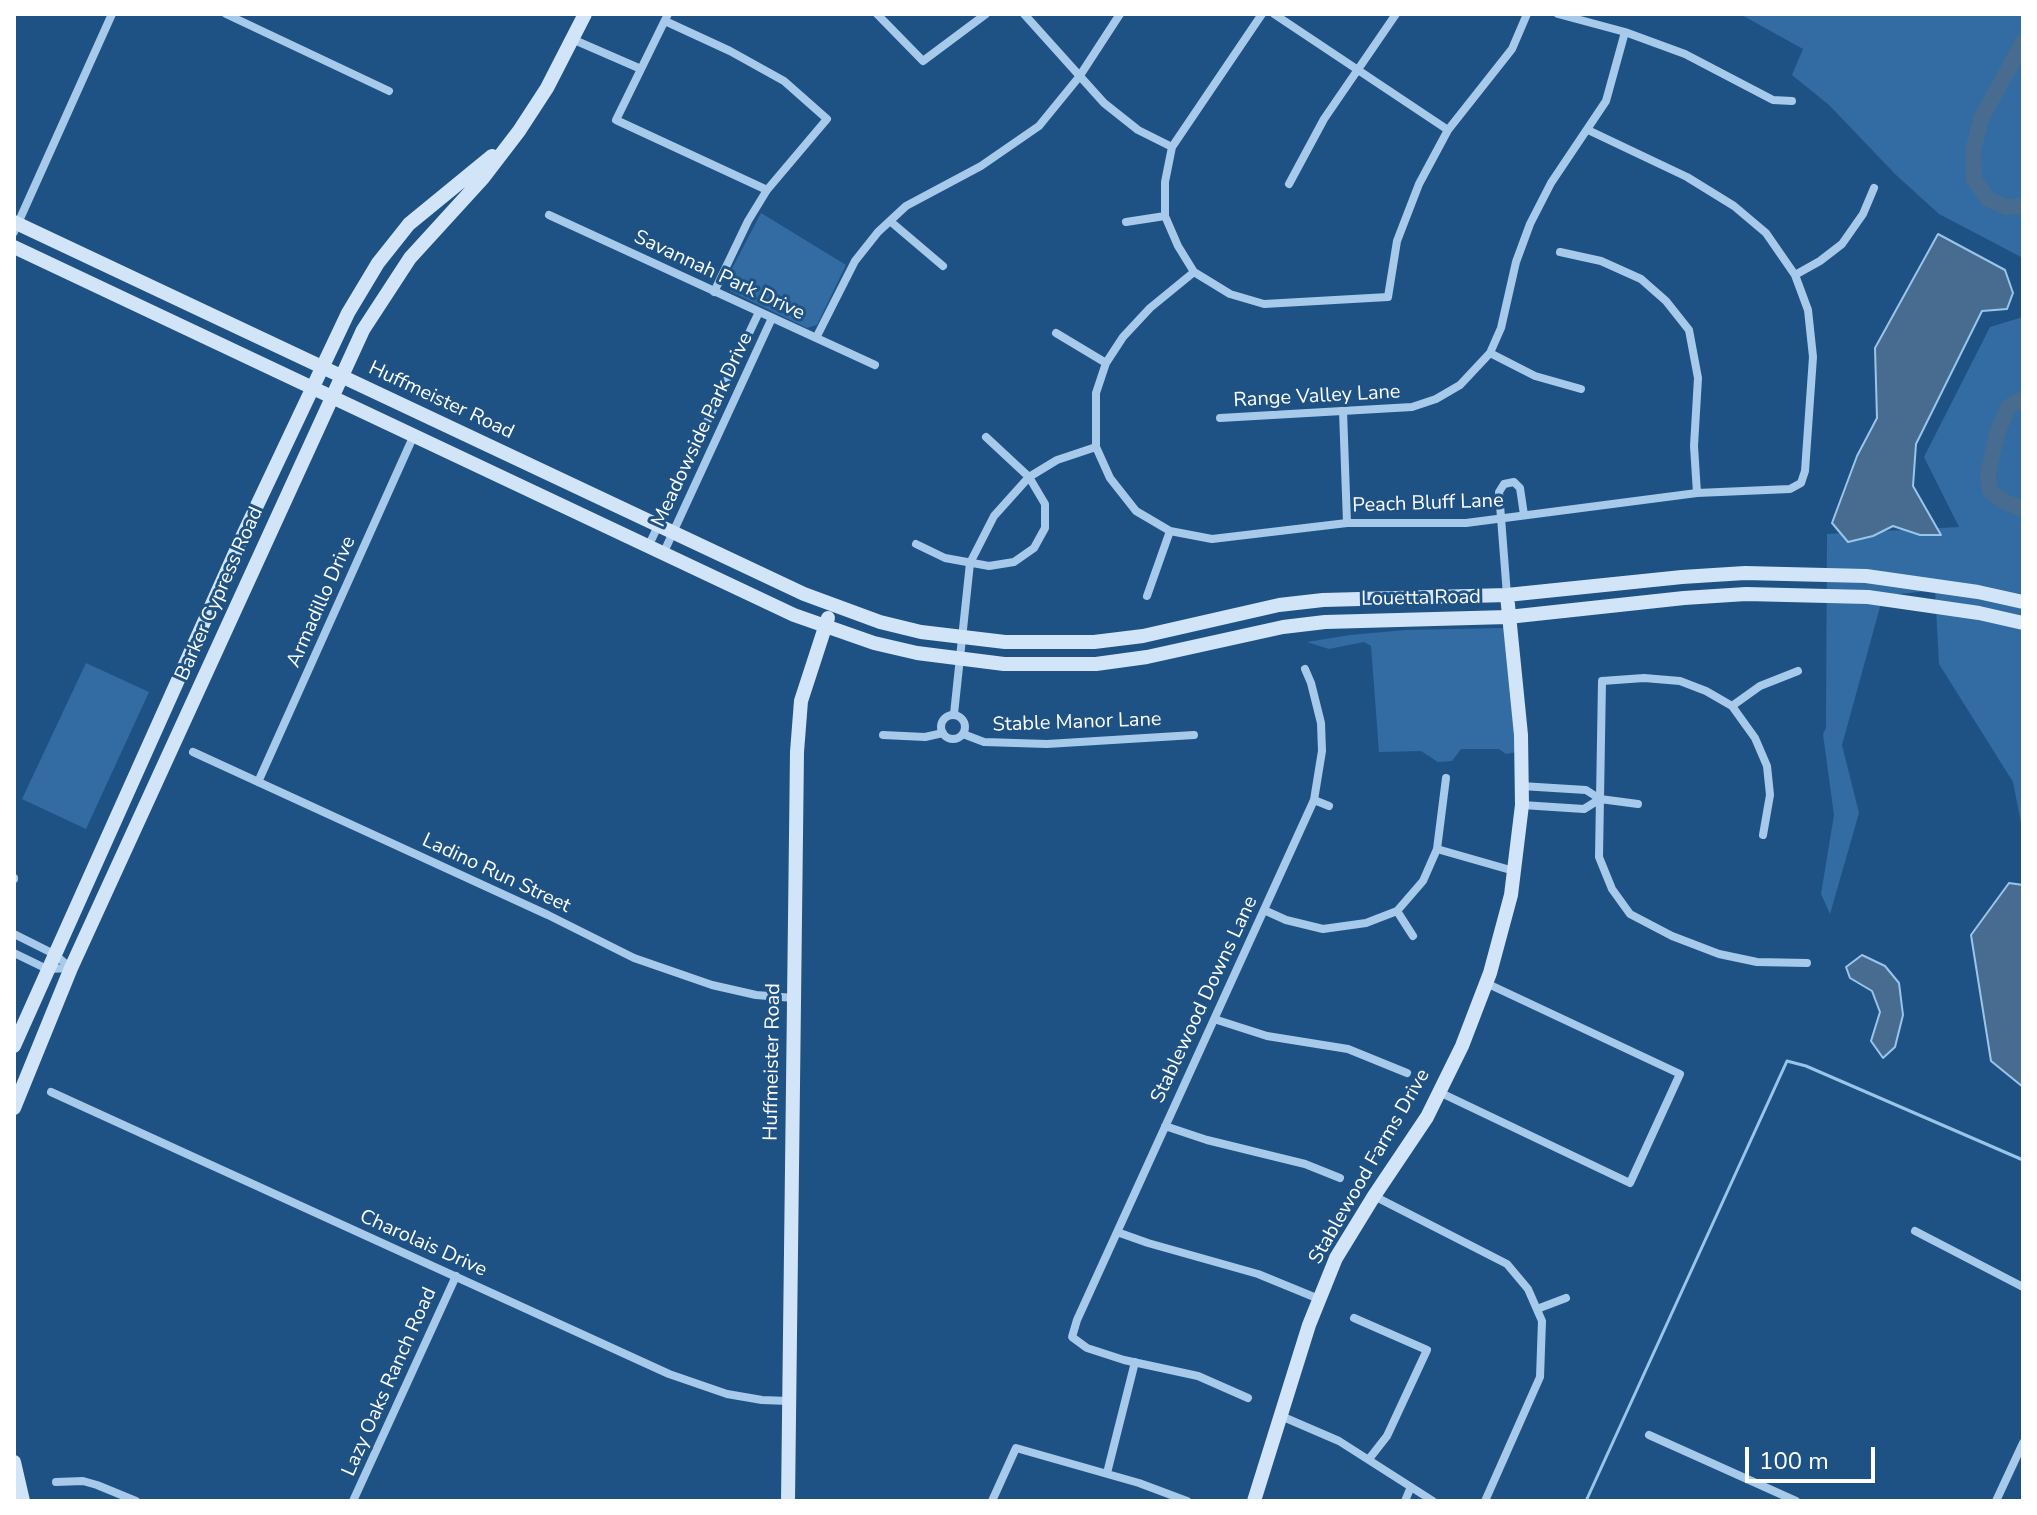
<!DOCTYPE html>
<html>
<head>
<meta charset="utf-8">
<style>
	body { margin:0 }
	#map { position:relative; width:2037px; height:1515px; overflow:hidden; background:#1f5284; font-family:"Nunito Sans",sans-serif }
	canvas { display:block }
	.frame { position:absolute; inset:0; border:16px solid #fff; pointer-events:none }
	.scale { position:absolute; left:1745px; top:1447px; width:130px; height:36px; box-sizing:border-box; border:4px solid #fff; border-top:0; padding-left:10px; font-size:24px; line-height:28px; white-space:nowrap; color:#fff; -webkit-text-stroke:6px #1f5284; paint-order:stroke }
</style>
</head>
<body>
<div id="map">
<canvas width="2037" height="1515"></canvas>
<div class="frame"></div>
<div class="scale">100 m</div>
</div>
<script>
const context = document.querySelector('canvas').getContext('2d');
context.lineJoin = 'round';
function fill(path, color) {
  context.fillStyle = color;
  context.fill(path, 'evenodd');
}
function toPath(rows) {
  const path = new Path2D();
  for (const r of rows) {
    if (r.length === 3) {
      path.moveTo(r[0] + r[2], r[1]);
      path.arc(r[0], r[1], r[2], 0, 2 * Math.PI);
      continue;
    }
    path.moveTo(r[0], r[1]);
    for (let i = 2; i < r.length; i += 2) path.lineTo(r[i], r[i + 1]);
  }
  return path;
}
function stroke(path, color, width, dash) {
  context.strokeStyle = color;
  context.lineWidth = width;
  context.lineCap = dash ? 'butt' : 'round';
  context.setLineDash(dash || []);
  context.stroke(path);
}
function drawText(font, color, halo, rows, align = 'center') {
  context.font = font + ' "Nunito Sans",sans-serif';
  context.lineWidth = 6;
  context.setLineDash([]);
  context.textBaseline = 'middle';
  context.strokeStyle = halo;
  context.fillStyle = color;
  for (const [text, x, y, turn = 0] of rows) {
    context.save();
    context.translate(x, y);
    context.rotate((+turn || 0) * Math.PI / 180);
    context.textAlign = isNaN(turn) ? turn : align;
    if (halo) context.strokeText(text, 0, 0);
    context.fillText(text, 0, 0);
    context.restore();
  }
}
fill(toPath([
	[1740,14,2023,14,2023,258,1939,214,1896,175,1829,105,1792,75,1803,49],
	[761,213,846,265,817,325,807,328,730,291,728,276],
	[2023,317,2023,833,2013,782,1939,664,1935,590,1883,596,1842,745,1859,813,1830,914,1821,894,1834,815,1823,734,1826,728,1827,534,1959,527,1924,457,1990,327],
	[1505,628,1517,752,1506,754,1499,749,1461,749,1452,761,1438,762,1421,751,1379,752,1371,646,1364,642,1329,649,1307,642,1350,635,1405,630],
	[86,663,149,692,86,829,22,799]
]), '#326ca2');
const water = toPath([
	[1938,234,2005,270,2013,293,2007,309,1982,311,1916,444,1913,486,1941,535,1920,535,1893,526,1873,536,1848,542,1832,523,1857,456,1877,418,1875,348,1938,234],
	[2009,883,2023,885,2023,1087,1991,1061,1971,935,2009,883],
	[1862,955,1885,966,1899,983,1903,1015,1895,1047,1883,1058,1871,1041,1880,1012,1872,991,1850,978,1846,967,1862,955]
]);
fill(water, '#476c90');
stroke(water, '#9ac5eb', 2);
stroke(toPath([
	[1586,1501,1787,1061,1806,1066,2023,1160]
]), '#9ac5eb', 3);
stroke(toPath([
	[2023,42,1981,119,1973,151,1974,179,1988,199,2006,207,2023,206],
	[2023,399,2008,407,1997,434,1988,474,1990,491,2003,501,2023,509]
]), '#476c90', 16);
stroke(toPath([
	[226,14,389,91],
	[668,14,616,120,767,190],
	[877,14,923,61,986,14],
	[1024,14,1104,103,1138,130,1172,147],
	[1262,14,1172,147,1165,182,1165,216,1178,246,1194,272,1230,294,1264,304,1388,297,1397,241,1419,184,1448,130,1512,49,1527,14],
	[1274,14,1448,130],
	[1558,14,1625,32,1685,54,1773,100,1792,101],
	[665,21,730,51,784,81,827,119,767,190,748,221,714,292],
	[572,39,641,69],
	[1289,184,1324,119,1396,14],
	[549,215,875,365],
	[890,221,943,266],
	[1126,222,1165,216],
	[14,232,112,14],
	[1560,252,1601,261,1641,279,1666,301,1689,330,1698,378,1694,446,1697,493],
	[1194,272,1150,308,1123,337,1106,363,1096,393,1096,447,1110,478,1136,511,1170,531,1212,539,1347,523,1466,523,1697,493,1790,489,1801,483,1805,471,1813,357,1808,310,1795,275,1766,233,1734,206,1687,177,1588,130],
	[1795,275,1820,261,1842,244,1863,214,1874,188],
	[1056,333,1106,363],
	[816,338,855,261,878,232,906,206,981,166,1039,126,1079,77,1120,14],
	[1490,353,1535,376,1581,389],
	[1343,411,1347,523],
	[1220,418,1412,407,1436,399,1460,385,1490,353,1501,328,1516,262,1530,224,1551,183,1606,101,1625,32],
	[916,544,945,558,989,566,1014,562,1034,548,1045,528,1045,504,1029,477,986,437],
	[648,547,759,312],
	[663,554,772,318],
	[1507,595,1499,492,1504,484,1514,482,1520,488,1524,515],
	[1147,596,1170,531],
	[1732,706,1760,686,1798,671],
	[954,714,970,563,994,516,1029,477,1057,460,1096,447],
	[953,727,12],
	[963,734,984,742,1047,744,1194,735],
	[883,735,925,737,943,733],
	[193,752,548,915,634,958,712,985,756,995,794,998],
	[258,782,414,435],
	[1521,786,1586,790,1600,799,1638,804],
	[1314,800,1329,806],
	[1522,805,1584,809,1600,799],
	[1763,835,1770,795,1767,766,1755,738,1732,706,1706,691,1680,681,1644,678,1602,681,1599,857,1612,889,1630,914,1672,936,1719,954,1757,962,1807,963],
	[1437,849,1514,871],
	[14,878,14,879],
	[1264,910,1286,920,1323,929,1366,923,1397,911,1423,881,1437,849,1446,778],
	[1397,911,1413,936],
	[14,934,54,954,71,968],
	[14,953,47,969,71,968],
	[1214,1019,1267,1036,1348,1049,1407,1073],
	[51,1092,669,1374,727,1394,762,1400,789,1401],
	[1439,1092,1630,1183,1680,1074,1486,983],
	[1165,1126,1207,1140,1305,1164,1340,1178],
	[1374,1196,1507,1264,1528,1289,1542,1321,1540,1377,1485,1501],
	[1915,1231,2023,1287],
	[1117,1232,1148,1243,1258,1274,1319,1299],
	[1537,1309,1566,1298],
	[1354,1318,1427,1350,1387,1436,1369,1459],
	[1248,1398,1198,1376,1124,1360,1087,1348,1072,1337,1077,1320,1314,800,1322,751,1321,723,1311,683,1305,669],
	[1281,1416,1339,1441,1433,1501],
	[1649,1435,1796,1501],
	[1107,1473,1135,1362],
	[56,1482,83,1481,97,1485,136,1501],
	[353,1501,456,1276],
	[992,1501,1016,1448,1139,1483,1187,1501],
	[1405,1501,1410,1489],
	[1996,1501,2023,1443]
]), '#a7c9ea', 8);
stroke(toPath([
	[14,222,804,594,880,622,921,632,1005,642,1094,642,1143,636,1279,605,1323,600,1507,595,1682,577,1745,573,1866,576,1978,592,2023,602],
	[14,247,794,615,874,643,917,653,1004,664,1096,664,1147,657,1283,627,1325,622,1508,617,1684,598,1746,594,1868,597,1979,613,2023,623],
	[14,1046,243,535,348,313,378,263,409,224,492,156],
	[14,1108,71,968,363,330,410,258,483,178,519,131,547,88,585,14],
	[14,1462,23,1501],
	[788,1501,797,752,801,701,828,618],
	[1254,1501,1309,1325,1336,1258,1374,1196,1427,1117,1462,1046,1490,973,1511,895,1522,805,1521,735,1507,595]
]), '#d2e4f7', 14);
drawText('20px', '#fff', '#1f5284', [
	["Savannah Park Drive",719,276,25],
	["Range Valley Lane",1317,397,-3],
	["Huffmeister Road",441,401,25],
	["Meadowside Park Drive",703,430,-65],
	["Peach Bluff Lane",1428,504,-2],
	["Barker Cypress Road",220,594,-66],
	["Louetta Road",1421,599,-1],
	["Armadillo Drive",322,602,-66],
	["Stable Manor Lane",1077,723,-2],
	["Ladino Run Street",496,874,25],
	["Stablewood Downs Lane",1205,1000,-65],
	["Huffmeister Road",773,1062,-89],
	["Stablewood Farms Drive",1370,1167,-60],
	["Charolais Drive",423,1244,24],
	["Lazy Oaks Ranch Road",390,1382,-66]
]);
</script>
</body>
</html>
